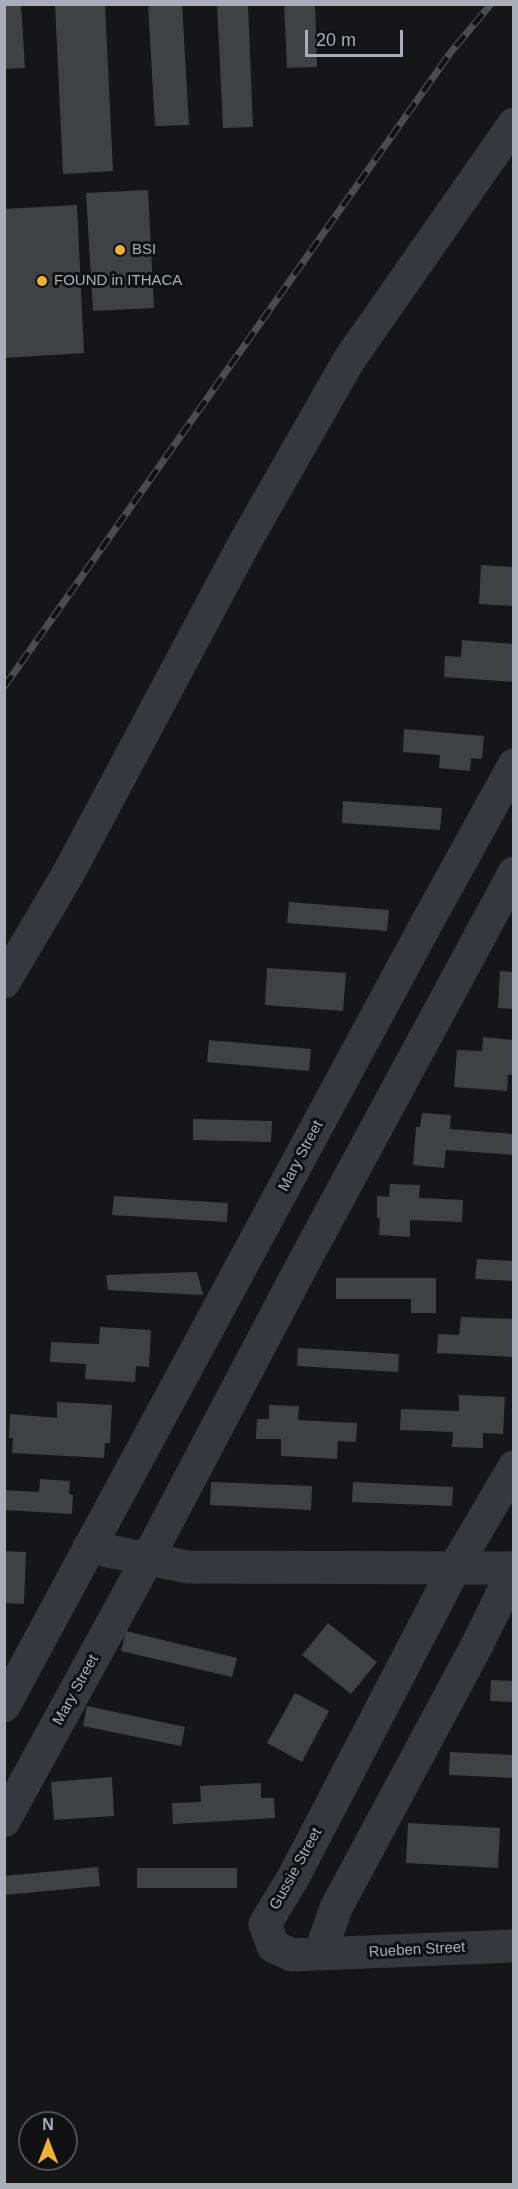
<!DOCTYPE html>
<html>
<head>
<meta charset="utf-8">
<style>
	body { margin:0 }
	#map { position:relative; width:518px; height:2189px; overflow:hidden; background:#161618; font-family:Helvetica,sans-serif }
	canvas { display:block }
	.frame { position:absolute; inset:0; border:6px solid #a8adb8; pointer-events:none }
	.north { position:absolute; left:18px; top:2111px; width:60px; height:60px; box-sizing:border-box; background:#111113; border:2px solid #4d4f55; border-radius:50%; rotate:0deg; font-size:16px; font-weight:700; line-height:24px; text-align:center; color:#a8adb8 }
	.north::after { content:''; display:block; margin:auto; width:21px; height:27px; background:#f2b134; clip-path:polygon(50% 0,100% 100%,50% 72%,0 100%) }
	.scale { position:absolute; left:305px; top:30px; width:98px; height:27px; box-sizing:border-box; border:3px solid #a8adb8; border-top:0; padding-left:8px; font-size:18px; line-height:21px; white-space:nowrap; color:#a8adb8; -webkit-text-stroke:4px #111113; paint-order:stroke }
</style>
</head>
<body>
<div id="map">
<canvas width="518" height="2189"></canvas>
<div class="frame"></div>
<div class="north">N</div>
<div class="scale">20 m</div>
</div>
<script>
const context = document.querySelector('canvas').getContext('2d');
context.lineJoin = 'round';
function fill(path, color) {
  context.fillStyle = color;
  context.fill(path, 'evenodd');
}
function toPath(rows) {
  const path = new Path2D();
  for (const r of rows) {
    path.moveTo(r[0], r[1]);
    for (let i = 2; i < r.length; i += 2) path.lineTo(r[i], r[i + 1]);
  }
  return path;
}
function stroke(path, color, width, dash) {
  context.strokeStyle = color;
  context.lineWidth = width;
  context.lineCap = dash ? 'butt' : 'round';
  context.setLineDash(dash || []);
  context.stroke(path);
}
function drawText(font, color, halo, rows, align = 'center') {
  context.font = font + ' Helvetica,sans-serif';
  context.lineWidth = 6;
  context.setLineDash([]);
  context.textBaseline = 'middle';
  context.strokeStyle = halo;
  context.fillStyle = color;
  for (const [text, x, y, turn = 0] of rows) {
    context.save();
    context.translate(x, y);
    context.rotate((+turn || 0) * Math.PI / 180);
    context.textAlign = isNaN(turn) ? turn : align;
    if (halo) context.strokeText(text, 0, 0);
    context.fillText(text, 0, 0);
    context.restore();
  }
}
fill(toPath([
	[4,4,21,4,25,68,4,69],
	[55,4,105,4,113,171,63,174],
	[148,4,182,4,189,125,155,126],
	[217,4,248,4,253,127,223,128],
	[284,4,315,4,317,67,287,68],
	[148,190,154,308,93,311,86,193],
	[77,205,84,353,4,358,4,209],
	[481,565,514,567,514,606,479,604],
	[462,640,514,644,514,682,444,677,445,656,461,657],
	[404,729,484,736,482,759,471,758,470,771,439,768,440,755,403,752],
	[343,801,442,808,440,830,342,823],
	[289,902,389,910,387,931,287,923],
	[267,968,346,973,343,1011,265,1005],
	[500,971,514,972,514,1009,498,1008],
	[483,1037,513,1040,514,1075,508,1075,507,1091,454,1087,457,1050,482,1051],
	[209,1040,311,1049,309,1071,207,1062],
	[422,1113,451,1115,450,1129,514,1134,514,1155,446,1150,444,1168,413,1165,416,1127,420,1127],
	[193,1119,272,1121,271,1142,193,1140],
	[390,1184,420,1185,419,1198,463,1200,462,1222,410,1220,410,1237,379,1235,380,1218,377,1218,377,1196,389,1197],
	[114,1196,228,1203,227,1222,112,1215],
	[477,1259,514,1261,514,1281,475,1279],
	[197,1272,203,1295,108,1290,106,1275],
	[336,1278,436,1278,436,1313,411,1313,411,1299,336,1299],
	[461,1317,514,1319,514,1357,437,1353,438,1334,459,1335],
	[100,1327,151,1330,149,1367,136,1366,135,1382,85,1379,86,1364,50,1362,51,1342,99,1344],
	[298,1348,399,1354,398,1372,297,1366],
	[459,1395,505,1397,503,1434,483,1433,483,1448,452,1447,453,1432,400,1430,401,1409,459,1411],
	[57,1402,112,1405,110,1443,105,1443,104,1458,12,1453,13,1438,9,1438,10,1414,57,1418],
	[269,1405,299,1406,298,1420,357,1423,356,1442,338,1441,337,1459,281,1456,281,1439,256,1439,257,1419,269,1419],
	[40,1479,70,1481,69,1494,73,1495,72,1514,4,1510,4,1490,39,1492],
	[211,1482,312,1486,311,1510,210,1505],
	[353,1482,453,1487,452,1506,352,1502],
	[4,1551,26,1552,24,1604,4,1603],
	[328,1623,377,1662,351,1694,302,1655],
	[126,1631,237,1658,232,1677,121,1651],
	[491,1680,514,1681,514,1702,490,1701],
	[295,1693,329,1711,302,1762,267,1743],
	[87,1706,185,1727,181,1746,83,1726],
	[450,1752,514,1755,514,1778,449,1775],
	[112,1777,114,1816,54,1820,51,1782],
	[261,1783,261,1798,274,1798,275,1818,173,1824,172,1803,201,1802,200,1786],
	[408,1823,500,1828,498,1868,406,1863],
	[98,1867,100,1886,4,1895,4,1876],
	[137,1868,237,1868,237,1888,137,1888]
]), '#404145');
stroke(toPath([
	[4,982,68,874,245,542,349,360,514,124],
	[514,1467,454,1569,293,1878,265,1924,273,1946,292,1955,514,1946],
	[89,1547,188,1567,514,1568],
	[4,1706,424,928,514,765],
	[4,1821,148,1558,305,1260,514,873],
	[320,1954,336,1908,476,1647,514,1570]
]), '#37383d', 33);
const rail = toPath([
	[4,687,451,52,491,4]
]);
stroke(rail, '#4a4c52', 7);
stroke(rail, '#111113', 4.5, [14]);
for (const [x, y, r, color] of [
	[120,250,6,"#f2b134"],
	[42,281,6,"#f2b134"]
]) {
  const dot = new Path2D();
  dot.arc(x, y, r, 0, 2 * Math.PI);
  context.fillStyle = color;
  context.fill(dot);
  stroke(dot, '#111113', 2);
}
drawText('15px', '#a8adb8', '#111113', [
	["BSI",132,250],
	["FOUND in ITHACA",54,281]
], 'left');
drawText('15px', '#a8adb8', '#111113', [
	["Mary Street",301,1156,-62],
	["Mary Street",76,1690,-61],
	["Gussie Street",296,1869,-61],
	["Rueben Street",417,1950,-3]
]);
</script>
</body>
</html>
